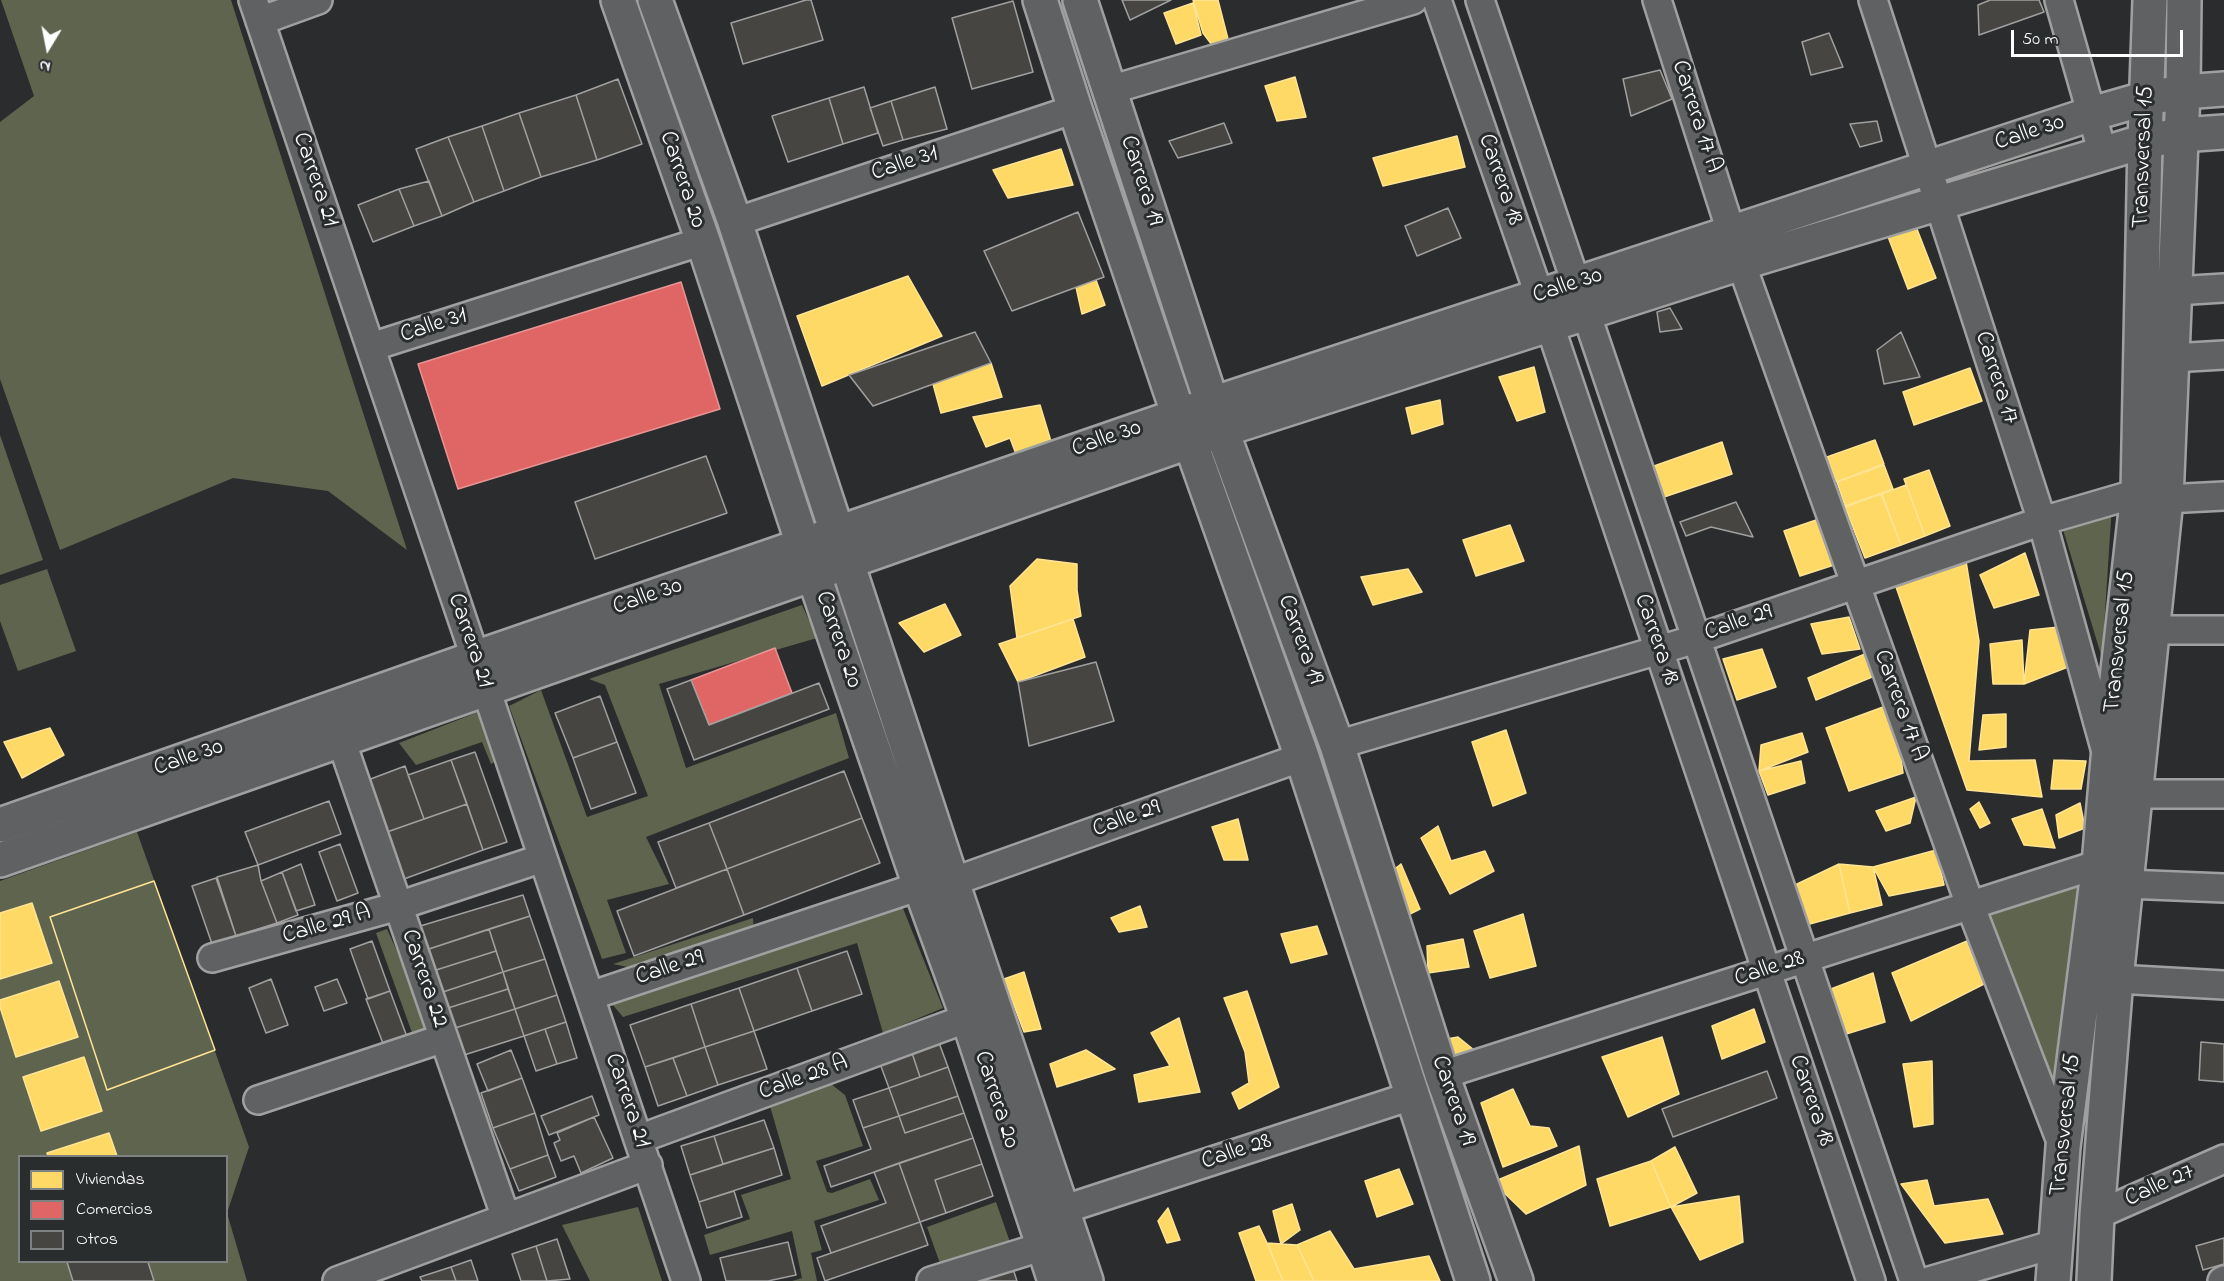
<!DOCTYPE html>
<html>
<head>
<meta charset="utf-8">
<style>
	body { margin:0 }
	#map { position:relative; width:2224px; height:1281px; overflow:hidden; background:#2b2c2d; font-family:"Indie Flower",sans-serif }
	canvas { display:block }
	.legend { position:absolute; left:18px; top:1155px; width:210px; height:108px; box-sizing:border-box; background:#2a2d2e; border:2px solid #7f8182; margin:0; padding:8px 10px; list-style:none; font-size:18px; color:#fff }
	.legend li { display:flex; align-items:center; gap:12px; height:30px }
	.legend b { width:30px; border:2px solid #7f8182 }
	.north { position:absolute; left:18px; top:18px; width:60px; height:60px; -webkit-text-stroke:4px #2a2d2e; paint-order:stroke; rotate:190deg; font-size:16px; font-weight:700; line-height:24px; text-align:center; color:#fff }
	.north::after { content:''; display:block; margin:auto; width:21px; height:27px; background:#fff; clip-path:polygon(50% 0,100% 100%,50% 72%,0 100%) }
	.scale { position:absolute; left:2011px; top:30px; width:172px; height:27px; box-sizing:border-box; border:3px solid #fff; border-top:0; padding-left:8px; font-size:18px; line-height:21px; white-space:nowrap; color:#fff; -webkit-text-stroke:4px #2a2d2e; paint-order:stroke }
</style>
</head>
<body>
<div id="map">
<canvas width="2224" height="1281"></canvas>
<ul class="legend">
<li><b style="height:16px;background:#ffd966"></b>Viviendas</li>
<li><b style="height:16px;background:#e06666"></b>Comercios</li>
<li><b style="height:16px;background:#464542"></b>Otros</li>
</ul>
<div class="north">N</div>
<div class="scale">50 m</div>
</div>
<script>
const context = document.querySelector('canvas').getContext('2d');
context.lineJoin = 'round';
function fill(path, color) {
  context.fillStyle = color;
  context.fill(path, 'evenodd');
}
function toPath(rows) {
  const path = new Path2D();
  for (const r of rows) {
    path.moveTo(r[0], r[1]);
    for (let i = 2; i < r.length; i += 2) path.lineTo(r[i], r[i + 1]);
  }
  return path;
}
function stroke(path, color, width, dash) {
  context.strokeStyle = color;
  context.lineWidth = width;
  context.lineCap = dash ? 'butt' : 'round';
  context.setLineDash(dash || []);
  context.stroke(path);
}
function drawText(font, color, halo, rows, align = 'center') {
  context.font = font + ' "Indie Flower",sans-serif';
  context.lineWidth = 6;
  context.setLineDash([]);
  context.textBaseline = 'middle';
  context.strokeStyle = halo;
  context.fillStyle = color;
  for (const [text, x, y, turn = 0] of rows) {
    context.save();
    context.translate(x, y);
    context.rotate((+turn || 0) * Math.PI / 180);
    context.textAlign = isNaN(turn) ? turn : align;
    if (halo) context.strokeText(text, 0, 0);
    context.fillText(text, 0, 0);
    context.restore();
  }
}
fill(toPath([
	[1,0,231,0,407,550,328,491,233,478,60,550,0,379,0,122,34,96],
	[0,435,43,560,0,575],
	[2112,505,2102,658,2061,523],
	[47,569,76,651,18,671,0,621,0,585],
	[802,605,817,638,659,684,686,768,836,713,849,758,646,837,669,884,607,900,626,953,602,959,509,706,541,690,587,817,648,796,605,685,589,679],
	[486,709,503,757,491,764,482,742,416,765,399,743],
	[137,832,249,1147,227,1213,247,1281,0,1281,0,881],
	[20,1156,226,1156,226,1262,20,1262],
	[2081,875,2051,1100,1984,906],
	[902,906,943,1008,883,1033,857,943,623,1017,607,998],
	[753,918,754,934,642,970,613,964],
	[387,929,435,1036,415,1041,376,933],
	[826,1080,845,1095,863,1146,816,1161,827,1192,832,1193,870,1179,879,1200,814,1221,822,1250,811,1253,817,1281,792,1281,802,1278,792,1231,710,1255,704,1235,750,1219,741,1195,791,1179,768,1099],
	[996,1202,1011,1245,942,1269,927,1227],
	[638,1207,662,1281,590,1281,562,1225]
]), '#5f644e');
const homes = toPath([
	[1193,0,1218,0,1228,39,1212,45,1203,33,1193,0],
	[1193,3,1201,35,1176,44,1164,13,1193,3],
	[1295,77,1306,117,1277,121,1265,86,1295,77],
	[1457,136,1465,167,1383,186,1373,158,1457,136],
	[1061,149,1073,185,1008,198,993,170,1061,149],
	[1915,224,1936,278,1908,289,1887,234,1915,224],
	[908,276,942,336,822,386,797,316,908,276],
	[1096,280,1105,305,1082,314,1076,287,1096,280],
	[991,363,1002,397,941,413,933,384,991,363],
	[1534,367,1545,412,1517,421,1499,377,1534,367],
	[1970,368,1982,401,1914,425,1903,392,1970,368],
	[1440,400,1443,424,1412,434,1406,408,1440,400],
	[1040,405,1053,448,1019,462,1010,438,986,447,973,417,1040,405],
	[1875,440,1884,464,1836,482,1827,457,1875,440],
	[1722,442,1732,474,1664,497,1654,466,1722,442],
	[1884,465,1893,489,1845,506,1837,482,1884,465],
	[1929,470,1950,526,1925,536,1904,479,1929,470],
	[1906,485,1925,536,1901,545,1882,494,1906,485],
	[1881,494,1901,545,1865,558,1845,507,1881,494],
	[1819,519,1834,565,1800,576,1784,531,1819,519],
	[1510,525,1524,561,1476,576,1463,540,1510,525],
	[2025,553,2039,595,1994,608,1980,575,2025,553],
	[1037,559,1077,564,1077,590,1081,616,1017,638,1010,586,1037,559],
	[1966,561,1979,641,1969,761,2035,760,2042,797,1967,790,1895,584,1966,561],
	[1408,569,1422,592,1373,605,1361,577,1408,569],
	[945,604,961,635,924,652,899,623,945,604],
	[1849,617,1860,649,1822,654,1811,624,1849,617],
	[1073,619,1085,657,1018,682,999,644,1073,619],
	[2059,627,2068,667,2024,684,2030,630,2059,627],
	[2022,640,2024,684,1993,684,1990,644,2022,640],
	[1762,649,1776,687,1737,700,1723,659,1762,649],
	[1872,651,1877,675,1816,700,1808,678,1872,651],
	[1883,707,1898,734,1903,773,1849,791,1826,728,1883,707],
	[2006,714,2006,747,1979,750,1983,715,2006,714],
	[50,728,64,755,22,778,4,742,50,728],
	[1506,730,1526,793,1493,806,1472,742,1506,730],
	[1802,733,1808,752,1759,771,1761,745,1802,733],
	[2054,760,2086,761,2081,789,2051,789,2054,760],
	[1801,761,1805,783,1768,795,1759,771,1801,761],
	[1916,797,1910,823,1886,831,1876,811,1916,797],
	[1979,802,1990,823,1980,828,1970,809,1979,802],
	[2080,803,2085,828,2059,838,2056,815,2080,803],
	[2042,809,2055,848,2024,845,2012,819,2042,809],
	[1238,819,1248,860,1224,860,1212,827,1238,819],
	[1438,826,1451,861,1485,851,1494,871,1450,894,1421,838,1438,826],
	[1936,850,1944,885,1889,896,1873,867,1936,850],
	[1401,864,1420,909,1402,918,1387,875,1401,864],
	[1839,864,1873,867,1882,905,1850,913,1839,864],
	[1839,864,1850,913,1806,925,1795,885,1839,864],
	[154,881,215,1050,107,1090,50,917,154,881],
	[154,881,215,1050,107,1090,50,917,154,881],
	[32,903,52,963,0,979,0,913,32,903],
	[1140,906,1147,927,1119,932,1111,918,1140,906],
	[1523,914,1536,966,1490,978,1474,931,1523,914],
	[1317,926,1327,954,1291,963,1281,934,1317,926],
	[1463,939,1469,967,1428,973,1427,946,1463,939],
	[1967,941,1984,984,1911,1021,1892,973,1967,941],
	[1024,972,1041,1029,1024,1032,1004,979,1024,972],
	[1873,973,1885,1022,1843,1035,1823,992,1873,973],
	[59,981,78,1037,16,1057,0,1007,0,1000,59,981],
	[1247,991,1279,1087,1239,1109,1232,1093,1249,1083,1245,1052,1224,998,1247,991],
	[1754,1009,1765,1042,1722,1059,1712,1026,1754,1009],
	[1179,1018,1200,1092,1139,1102,1134,1075,1170,1066,1151,1033,1179,1018],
	[1458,1037,1474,1050,1449,1057,1441,1040,1458,1037],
	[1662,1037,1679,1094,1628,1117,1602,1057,1662,1037],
	[1086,1050,1115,1069,1057,1087,1050,1064,1086,1050],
	[84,1057,102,1111,41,1131,23,1077,84,1057],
	[1932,1061,1933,1124,1914,1127,1903,1064,1932,1061],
	[1513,1089,1530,1126,1549,1128,1557,1146,1503,1167,1481,1103,1513,1089],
	[109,1133,117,1156,48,1156,47,1153,109,1133],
	[1579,1146,1586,1185,1526,1214,1493,1182,1579,1146],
	[1675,1147,1697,1193,1671,1207,1651,1161,1675,1147],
	[1651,1161,1671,1207,1610,1226,1597,1179,1651,1161],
	[1399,1169,1413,1204,1377,1217,1365,1181,1399,1169],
	[1927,1180,1934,1206,1988,1199,2003,1234,1945,1243,1901,1184,1927,1180],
	[1739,1196,1743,1242,1700,1260,1671,1207,1739,1196],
	[1292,1204,1300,1230,1281,1244,1273,1211,1292,1204],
	[1168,1208,1180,1240,1167,1243,1158,1221,1168,1208],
	[1259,1226,1267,1243,1283,1281,1256,1281,1239,1233,1259,1226],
	[1330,1231,1354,1269,1429,1256,1440,1281,1314,1281,1297,1245,1330,1231],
	[1267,1243,1297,1245,1314,1281,1283,1281,1267,1243]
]);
fill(homes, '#ffd966');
stroke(homes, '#ffe494', 1.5);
const shops = toPath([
	[681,282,720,409,458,489,418,364,681,282],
	[775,648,792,693,709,725,691,680,775,648]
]);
fill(shops, '#e06666');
stroke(shops, '#e99494', 1.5);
const building = toPath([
	[806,0,811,0,823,40,743,64,731,23,806,0],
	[1122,0,1171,0,1130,20,1122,0],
	[1990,0,2039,0,2044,12,1979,35,1978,5,1990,0],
	[1013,1,1033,72,972,89,952,18,1013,1],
	[1829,33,1843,67,1811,75,1802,42,1829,33],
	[1660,70,1672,99,1631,116,1623,79,1660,70],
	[618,79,642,144,597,160,576,95,618,79],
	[864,87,878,133,843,144,829,98,864,87],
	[935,87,947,129,903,140,891,101,935,87],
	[576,95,597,160,541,177,519,113,576,95],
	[829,98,843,144,788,162,772,116,829,98],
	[891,101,903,140,883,146,870,108,891,101],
	[519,113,541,177,504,191,482,126,519,113],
	[1877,121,1882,141,1860,147,1850,124,1877,121],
	[1224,123,1232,143,1178,158,1169,141,1224,123],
	[482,126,504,191,474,202,448,137,482,126],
	[448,137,474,202,442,216,416,149,448,137],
	[429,181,442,216,414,226,399,189,429,181],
	[399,189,414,226,373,242,358,205,399,189],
	[1448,208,1461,238,1417,256,1405,226,1448,208],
	[1078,212,1104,277,1012,311,984,251,1078,212],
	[1670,308,1682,329,1660,332,1657,312,1670,308],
	[975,332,991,363,873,406,849,375,975,332],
	[1901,332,1920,377,1884,384,1877,350,1901,332],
	[706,456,727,513,595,559,575,502,706,456],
	[1736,502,1753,537,1711,527,1686,536,1680,522,1736,502],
	[1096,662,1114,721,1029,746,1018,682,1096,662],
	[691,680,709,725,819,683,829,709,694,760,667,689,691,680],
	[600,696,617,742,573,758,555,713,600,696],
	[617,742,636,793,591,809,573,758,617,742],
	[475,752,507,842,483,850,451,760,475,752],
	[451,760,467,804,424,819,408,775,451,760],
	[405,766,424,819,387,832,368,780,405,766],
	[844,771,862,818,727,869,709,823,844,771],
	[329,801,341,834,258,865,245,832,329,801],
	[467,804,483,850,404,879,387,832,467,804],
	[862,818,880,863,744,915,727,869,862,818],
	[709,823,727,869,676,888,658,842,709,823],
	[340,844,358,893,337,901,319,852,340,844],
	[301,864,315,905,296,911,282,872,301,864],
	[258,865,261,881,277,923,236,936,217,877,258,865],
	[727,869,744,915,634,956,617,911,727,869],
	[282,872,298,915,277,923,261,881,282,872],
	[216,878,236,936,212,944,192,886,216,878],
	[523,895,530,916,426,950,417,927,523,895],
	[530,916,545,959,503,972,489,929,530,916],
	[489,929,496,951,433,971,426,950,489,929],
	[372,941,390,991,368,999,350,949,372,941],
	[496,951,503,972,440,993,433,971,496,951],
	[847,951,862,994,812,1011,797,968,847,951],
	[545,959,557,995,515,1009,503,972,545,959],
	[797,968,812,1011,754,1031,739,988,797,968],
	[503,972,508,989,445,1009,440,993,503,972],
	[271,979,288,1025,266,1033,249,988,271,979],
	[337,979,347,1003,324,1011,315,987,337,979],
	[739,988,754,1031,705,1047,691,1004,739,988],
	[508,989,515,1009,452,1029,445,1009,508,989],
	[390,991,410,1045,387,1054,366,999,390,991],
	[557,995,566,1022,524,1036,515,1009,557,995],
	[691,1004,705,1047,645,1067,630,1025,691,1004],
	[515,1009,524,1036,461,1056,452,1029,515,1009],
	[566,1022,577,1058,557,1064,545,1029,566,1022],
	[545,1029,557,1064,536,1071,524,1036,545,1029],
	[754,1031,767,1069,718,1085,705,1047,754,1031],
	[938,1040,948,1067,920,1077,911,1050,938,1040],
	[2201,1042,2224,1044,2224,1082,2199,1080,2201,1042],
	[705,1047,718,1085,687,1096,673,1058,705,1047],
	[511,1050,522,1078,488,1091,477,1064,511,1050],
	[911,1050,920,1077,889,1088,879,1061,911,1050],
	[673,1058,687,1096,658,1106,645,1067,673,1058],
	[948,1067,958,1096,899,1116,889,1088,948,1067],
	[1767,1071,1777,1098,1673,1137,1662,1109,1767,1071],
	[522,1078,535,1113,493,1128,481,1093,522,1078],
	[889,1088,899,1116,863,1128,853,1100,889,1088],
	[592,1096,599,1115,549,1135,541,1116,592,1096],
	[958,1096,964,1113,905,1133,899,1116,958,1096],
	[535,1113,548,1155,510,1169,493,1128,535,1113],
	[964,1113,973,1138,831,1187,824,1166,871,1149,863,1128,899,1116,905,1133,964,1113],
	[594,1117,613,1158,581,1173,574,1156,561,1161,554,1143,560,1140,557,1133,594,1117],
	[764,1120,774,1148,723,1164,714,1136,764,1120],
	[714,1136,723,1164,690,1175,681,1146,714,1136],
	[973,1138,982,1164,935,1180,946,1213,920,1222,899,1163,973,1138],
	[774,1148,782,1175,699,1202,690,1175,774,1148],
	[548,1155,556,1177,519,1191,510,1169,548,1155],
	[899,1163,920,1222,831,1253,821,1226,886,1203,874,1172,899,1163],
	[982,1164,993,1196,946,1213,935,1180,982,1164],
	[734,1191,742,1217,707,1228,699,1202,734,1191],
	[920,1222,928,1245,825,1281,817,1258,920,1222],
	[2224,1238,2224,1264,2203,1270,2196,1246,2224,1238],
	[557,1239,570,1279,547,1281,536,1246,557,1239],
	[788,1242,796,1275,768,1281,726,1281,720,1258,788,1242],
	[536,1246,547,1281,521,1281,512,1254,536,1246],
	[471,1260,478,1281,456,1281,451,1267,471,1260],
	[67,1262,148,1262,154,1281,73,1281,67,1262],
	[451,1267,456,1281,422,1281,420,1277,451,1267],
	[1013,1269,1017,1281,972,1281,1013,1269]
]);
fill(building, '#464542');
stroke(building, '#a0a0a0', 1.5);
const minor = toPath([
	[253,0,686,1281],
	[1437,0,1550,326,1871,1281],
	[1480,0,1914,1281],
	[1657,0,1741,263,1970,905,2063,1147],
	[1873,0,2042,521,2106,752],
	[2059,0,2103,154],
	[260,21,318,0],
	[1110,90,1413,0],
	[735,222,1075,109],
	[2175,291,2224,288],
	[371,347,703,241],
	[2172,358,2224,355],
	[2166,499,2224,496],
	[2152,630,2224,630],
	[341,740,506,1218],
	[1337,745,1696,639,2042,521,2138,493],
	[2135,794,2224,794],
	[952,882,1302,757],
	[2126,884,2224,888],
	[212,958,398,906,543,858],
	[2116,979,2224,985],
	[590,996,920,886],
	[1442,1075,2099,864],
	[258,1100,444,1038],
	[639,1139,968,1018],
	[1062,1210,1411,1096],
	[2097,1215,2224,1159],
	[337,1281,648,1165],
	[931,1281,1044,1246],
	[1929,1281,2055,1244],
	[2222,1281,2224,1280]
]);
const tertiary = toPath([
	[2053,1281,2063,1147,2099,864,2108,759,2138,493,2145,141,2150,0],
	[2094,1281,2097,1215,2116,979,2166,499,2183,92,2184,0]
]);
const secondary = toPath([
	[618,0,703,241,803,544,920,886,968,1018,1055,1281],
	[655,0,735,222,952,882,1086,1281],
	[1040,0,1075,109,1179,416,1190,441,1302,757,1473,1281],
	[1080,0,1212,404,1337,745,1442,1075,1516,1281],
	[0,825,475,658,1212,404,2091,114,2147,98,2183,92,2224,89],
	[0,860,1222,430,1741,263,2145,141,2181,135,2224,132]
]);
stroke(minor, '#a0a0a0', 32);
stroke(tertiary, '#a0a0a0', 38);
stroke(secondary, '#a0a0a0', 38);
stroke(minor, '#606162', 27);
stroke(tertiary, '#606162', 33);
stroke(secondary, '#606162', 33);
drawText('24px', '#fff', '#2a2d2e', [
	["Carrera 17 A",1695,117,72],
	["Calle 30",2030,134,-18],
	["Transversal 15",2145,157,-88],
	["Calle 31",905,165,-18],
	["Carrera 21",314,180,71],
	["Carrera 20",681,180,71],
	["Carrera 18",1499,180,71],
	["Carrera 19",1140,181,72],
	["Calle 30",1568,287,-18],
	["Calle 31",434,327,-18],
	["Carrera 17",1995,378,72],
	["Calle 30",1107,440,-19],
	["Calle 30",648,598,-19],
	["Calle 29",1739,624,-19],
	["Carrera 20",837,640,71],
	["Carrera 19",1299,640,70],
	["Carrera 18",1655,640,71],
	["Carrera 21",469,641,71],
	["Transversal 15",2121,642,-84],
	["Carrera 17 A",1899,706,70],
	["Calle 30",189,759,-19],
	["Calle 29",1127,820,-20],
	["Calle 29 A",327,926,-16],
	["Calle 29",670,969,-18],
	["Calle 28",1770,970,-18],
	["Carrera 22",423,979,71],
	["Calle 28 A",804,1079,-20],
	["Carrera 20",995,1100,72],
	["Carrera 21",626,1101,71],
	["Carrera 19",1452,1101,71],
	["Carrera 18",1810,1101,71],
	["Transversal 15",2067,1125,-84],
	["Calle 28",1237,1153,-18],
	["Calle 27",2160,1187,-24]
]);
</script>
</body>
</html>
